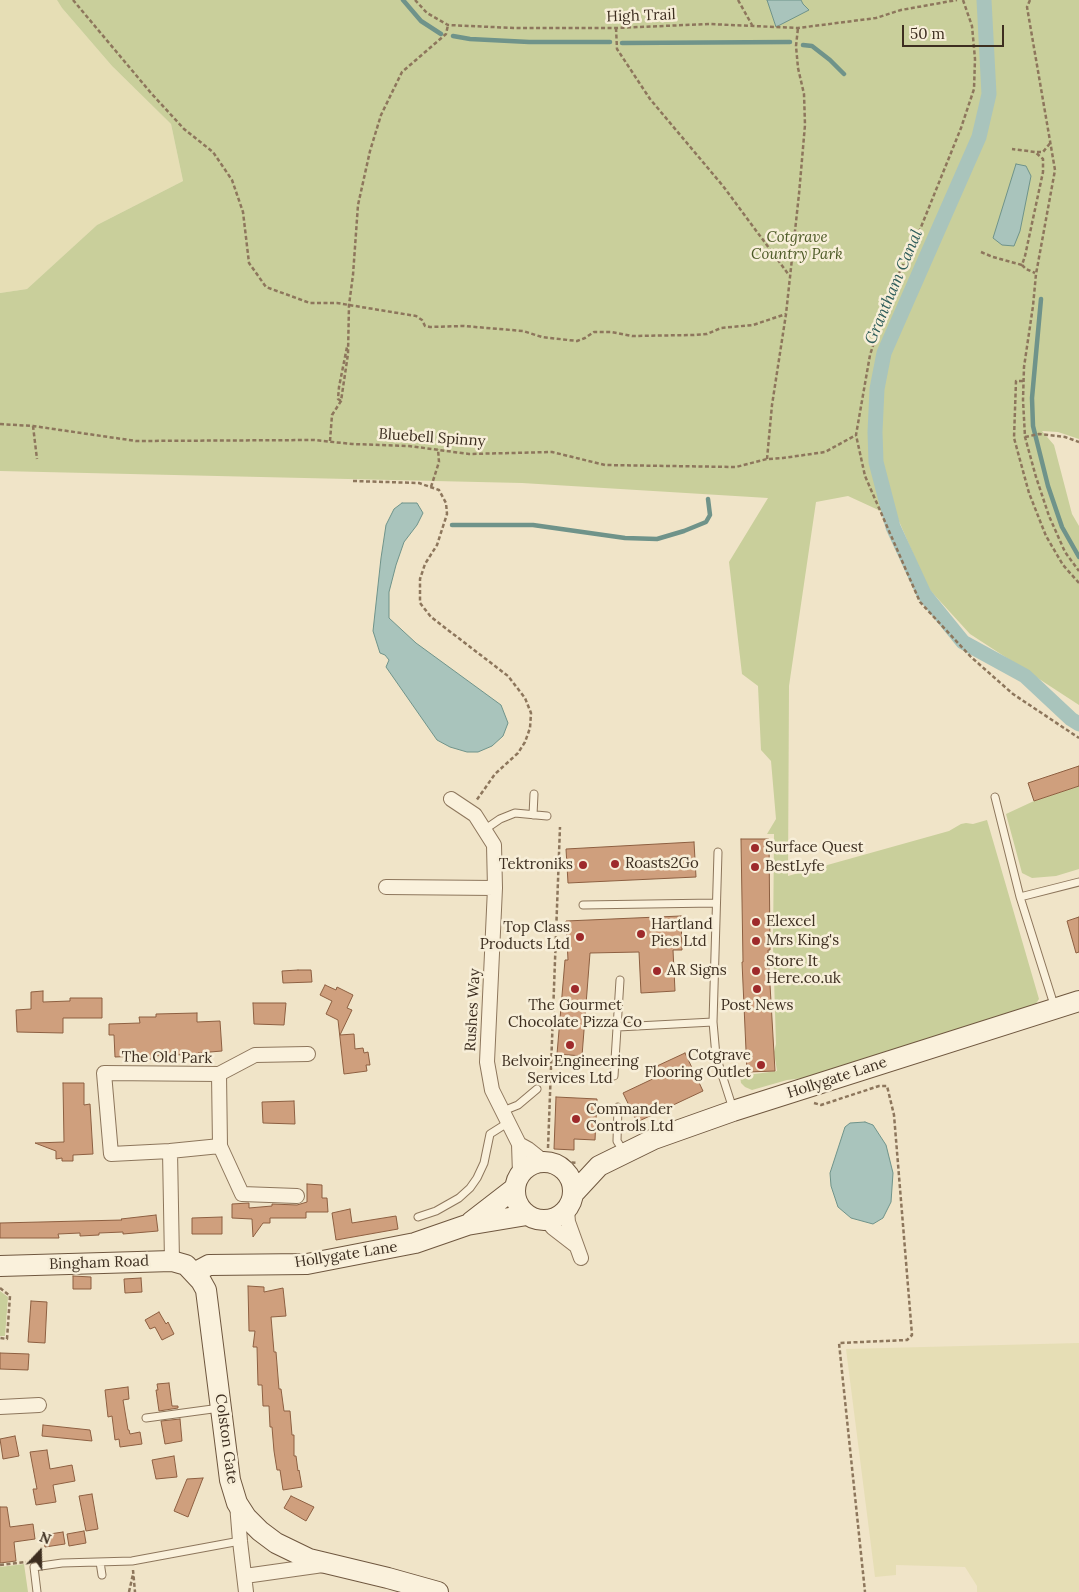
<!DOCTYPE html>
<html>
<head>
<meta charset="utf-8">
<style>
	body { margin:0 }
	#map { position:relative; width:1079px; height:1592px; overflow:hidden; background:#f0e4c8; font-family:Lora,serif }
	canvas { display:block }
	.north { position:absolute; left:15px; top:1527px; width:50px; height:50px; -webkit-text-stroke:4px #f7eed8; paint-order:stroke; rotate:21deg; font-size:14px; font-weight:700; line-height:20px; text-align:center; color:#3d2e20 }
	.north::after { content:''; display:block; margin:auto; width:18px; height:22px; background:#3d2e20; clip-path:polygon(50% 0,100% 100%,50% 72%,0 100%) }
	.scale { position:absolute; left:902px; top:25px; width:102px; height:22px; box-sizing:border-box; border:2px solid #3d2e20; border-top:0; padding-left:6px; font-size:15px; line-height:18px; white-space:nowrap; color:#3d2e20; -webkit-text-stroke:4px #f7eed8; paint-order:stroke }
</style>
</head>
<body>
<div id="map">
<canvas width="1079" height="1592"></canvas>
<div class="north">N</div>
<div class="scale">50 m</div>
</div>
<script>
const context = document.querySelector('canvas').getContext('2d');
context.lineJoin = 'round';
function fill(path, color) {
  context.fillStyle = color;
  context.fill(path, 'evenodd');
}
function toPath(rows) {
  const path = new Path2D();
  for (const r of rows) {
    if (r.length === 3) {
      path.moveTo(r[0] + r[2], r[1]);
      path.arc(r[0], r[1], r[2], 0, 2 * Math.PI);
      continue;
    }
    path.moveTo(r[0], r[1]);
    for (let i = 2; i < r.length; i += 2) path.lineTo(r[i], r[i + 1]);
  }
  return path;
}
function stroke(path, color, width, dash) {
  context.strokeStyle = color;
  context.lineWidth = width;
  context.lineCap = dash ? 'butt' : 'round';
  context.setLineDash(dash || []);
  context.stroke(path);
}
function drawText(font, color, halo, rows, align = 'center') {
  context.font = font + ' Lora,serif';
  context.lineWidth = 5;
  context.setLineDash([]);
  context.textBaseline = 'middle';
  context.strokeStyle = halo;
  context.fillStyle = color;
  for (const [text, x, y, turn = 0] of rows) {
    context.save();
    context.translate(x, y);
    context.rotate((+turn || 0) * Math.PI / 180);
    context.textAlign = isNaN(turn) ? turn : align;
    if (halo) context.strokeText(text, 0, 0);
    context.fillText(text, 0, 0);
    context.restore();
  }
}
fill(toPath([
	[0,0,57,0,62,8,112,66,171,124,183,181,97,225,27,289,0,293],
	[1079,1343,1079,1592,977,1592,977,1586,965,1567,896,1565,896,1575,875,1577,846,1349]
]), '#e6deb5');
fill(toPath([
	[57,0,1079,0,1079,439,1058,432,1042,431,1054,445,1072,514,1079,526,1079,705,970,634,928,588,898,519,848,496,816,502,789,686,788,876,949,831,961,824,966,823,973,824,987,820,1039,999,1035,1005,804,1078,787,1080,752,1090,745,1087,741,1083,740,1076,777,1071,774,1052,776,1044,773,946,774,834,767,834,776,819,771,761,761,750,758,686,742,674,729,562,768,498,522,483,0,471,0,293,27,289,97,225,183,181,171,124,112,66,62,8],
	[1079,786,1079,869,1056,876,1032,878,1022,873,1006,814,1034,801],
	[0,1291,8,1297,5,1336,0,1336],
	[24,1564,28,1592,0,1592,0,1567]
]), '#c9cf9b');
const water = toPath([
	[767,0,801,0,803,4,809,10,776,27,767,0],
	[1016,164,1026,166,1031,176,1020,231,1014,246,1002,245,993,238,1016,164],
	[402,503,417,503,423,513,417,525,404,542,396,565,389,592,389,618,416,643,501,705,508,723,503,736,492,746,478,752,467,752,450,747,437,740,386,667,389,660,385,655,380,653,373,631,381,558,386,525,394,509,402,503],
	[865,1122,873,1125,886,1145,893,1173,891,1202,883,1218,873,1224,851,1218,838,1207,831,1186,830,1173,845,1127,850,1123,865,1122]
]);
fill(water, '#a9c4bc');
stroke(water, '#6f938a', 1);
stroke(toPath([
	[403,0,421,21,441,34],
	[453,36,470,39,529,42,610,42],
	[622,43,790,42],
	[803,45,812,46,830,60,844,74],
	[1041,299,1032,398,1033,426,1048,486,1062,527,1079,557],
	[452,525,533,525,625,538,657,539,684,531,706,522,710,515,708,499]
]), '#6f938a', 4.5);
stroke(toPath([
	[984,0,989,94,979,137,884,353,877,389,875,432,876,462,893,527,924,594,963,642,1025,676,1071,719,1079,724]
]), '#a9c4bc', 15);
const building = toPath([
	[1079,766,1079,786,1034,801,1028,783,1079,766],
	[741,839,769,839,770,950,768,950,775,1071,747,1072,742,962,743,962,741,839],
	[694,842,696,877,568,883,566,849,694,842],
	[681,916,682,950,673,950,675,991,641,993,639,952,590,953,582,1056,557,1054,565,960,568,960,566,921,681,916],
	[1079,917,1079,952,1076,953,1067,921,1079,917],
	[298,970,311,970,312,982,283,983,282,971,298,970],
	[325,985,336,990,337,987,353,995,347,1008,352,1010,340,1035,354,1034,355,1049,363,1048,364,1053,368,1052,370,1065,366,1065,367,1071,344,1074,338,1020,326,1014,332,1001,320,995,325,985],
	[43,991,43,1002,70,1001,70,998,102,998,102,1018,63,1018,63,1033,17,1032,16,1010,31,1009,31,992,43,991],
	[253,1003,286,1003,284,1025,254,1024,253,1003],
	[197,1013,197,1022,220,1021,222,1051,198,1053,198,1054,152,1056,152,1059,140,1059,140,1056,115,1057,114,1035,109,1035,109,1024,140,1023,139,1017,156,1017,156,1014,197,1013],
	[685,1053,703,1091,637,1122,623,1093,661,1075,657,1066,685,1053],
	[63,1083,84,1083,84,1105,90,1104,93,1154,73,1155,73,1161,62,1161,62,1158,56,1159,56,1151,35,1143,64,1142,63,1083],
	[556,1097,597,1099,595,1140,574,1139,574,1150,554,1149,556,1097],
	[294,1101,295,1124,263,1123,262,1102,294,1101],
	[307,1184,322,1185,322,1198,327,1198,328,1212,306,1212,306,1218,270,1218,270,1223,263,1223,253,1237,252,1219,232,1218,232,1204,249,1203,249,1208,272,1206,272,1204,297,1205,307,1202,307,1184],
	[350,1209,352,1223,396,1216,398,1229,336,1240,332,1213,350,1209],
	[156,1215,158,1231,123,1234,123,1232,99,1233,99,1235,80,1236,80,1233,58,1234,59,1238,0,1238,0,1223,122,1220,121,1219,156,1215],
	[222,1217,222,1234,192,1234,192,1218,222,1217],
	[73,1276,91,1277,91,1289,73,1289,73,1276],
	[141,1278,142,1292,125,1293,124,1279,141,1278],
	[248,1286,264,1287,264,1292,283,1288,286,1316,271,1317,274,1352,276,1352,279,1389,281,1389,284,1411,290,1411,292,1435,294,1435,294,1456,296,1456,298,1471,299,1470,302,1487,283,1490,280,1470,277,1470,274,1451,272,1427,270,1427,269,1406,263,1406,262,1385,258,1385,257,1347,253,1347,255,1331,249,1331,248,1286],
	[31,1301,47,1302,45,1343,28,1342,31,1301],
	[159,1312,166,1324,168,1322,174,1334,162,1340,155,1327,150,1329,145,1320,159,1312],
	[0,1353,29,1354,28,1370,0,1369,0,1353],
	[169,1383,172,1406,178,1406,178,1408,159,1411,156,1390,158,1390,157,1384,169,1383],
	[128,1387,129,1399,123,1400,128,1430,129,1430,130,1434,140,1432,142,1444,120,1447,119,1439,115,1440,112,1416,108,1417,105,1390,128,1387],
	[180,1419,182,1441,165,1444,161,1421,180,1419],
	[43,1425,90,1430,92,1441,42,1436,43,1425],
	[15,1436,19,1456,3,1459,0,1439,15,1436],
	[47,1450,50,1469,72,1465,75,1481,53,1485,56,1502,36,1505,33,1489,37,1489,30,1452,47,1450],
	[174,1456,177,1477,156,1479,152,1460,174,1456],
	[203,1478,188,1517,174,1511,187,1479,203,1478],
	[92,1494,98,1529,86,1531,79,1496,92,1494],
	[291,1496,314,1507,306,1521,284,1508,291,1496],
	[0,1507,7,1507,10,1527,33,1524,35,1539,14,1542,16,1561,0,1563,0,1507],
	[84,1531,86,1543,69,1546,67,1534,84,1531],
	[63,1532,65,1544,45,1547,43,1535,63,1532]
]);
fill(building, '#cf9f7d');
stroke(building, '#8d5f41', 1);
const lane = toPath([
	[995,797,1020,897,1055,1008],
	[533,815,534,794],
	[484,830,500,819,515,813,547,816],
	[718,852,713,1022,716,1056,733,1109],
	[1020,897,1079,882],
	[583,905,715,903],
	[618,1027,713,1022],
	[614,1076,620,980],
	[618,1107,617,1141,624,1152],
	[503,1111,518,1105,537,1089],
	[418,1217,436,1211,459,1198,470,1188,477,1178,484,1163,490,1134,509,1122],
	[146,1418,220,1408],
	[100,1562,102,1575],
	[37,1592,34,1567,62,1563,132,1561,240,1541]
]);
const street = toPath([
	[451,799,475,815,494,845,495,888,487,1062,492,1090,519,1144,520,1174],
	[386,887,495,888],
	[219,1074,255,1055,308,1054],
	[519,1144,528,1149,543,1161],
	[220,1146,242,1194,297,1196],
	[170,1151,220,1146,219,1074,104,1073,111,1154,170,1151,172,1261],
	[567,1210,568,1222,581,1258],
	[546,1220,553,1228,575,1245],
	[0,1407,39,1405],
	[237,1504,240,1541,246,1592],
	[245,1576,323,1565]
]);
const secondary = toPath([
	[544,1191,29],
	[574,1193,599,1166,654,1139,733,1111,1079,1001],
	[471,1222,515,1188],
	[0,1266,172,1261,186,1265,201,1281,206,1290,230,1480,237,1503,246,1517,260,1531,276,1543,309,1559,388,1578,438,1592],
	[194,1273,209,1265,307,1264,415,1243,467,1225,527,1215]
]);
stroke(lane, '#8d765c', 9);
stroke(street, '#8d765c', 16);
stroke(secondary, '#6f573f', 22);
stroke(toPath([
	[73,0,151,93,184,129,213,152,232,180,243,212,249,263,266,287,310,303,337,303,416,316,422,320,425,326,430,327,464,326,523,331,542,337,577,341,585,338,594,332,611,332,632,336,694,335,707,334,721,328,753,325,786,314],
	[415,0,427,13,448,25,514,28,616,28,709,24,798,28,876,18,901,10,957,0],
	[738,0,752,25],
	[963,0,972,26,975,59,974,89,961,128,919,232,891,290,870,355,856,435,865,476,920,602,971,657,1013,694,1079,738],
	[1030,0,1027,7,1055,170,1036,274,1033,306,1024,367,1023,400,1025,437,1036,477,1049,516,1065,552,1079,571],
	[616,28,617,49,650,99,723,186,789,275],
	[1037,152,1043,152,1051,142],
	[981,252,993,257,1022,265,1025,256,1043,172,1043,159,1035,152,1012,149],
	[1022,265,1026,269,1035,273],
	[1023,381,1016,381,1014,438,1029,493,1046,536,1063,565,1079,583],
	[341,401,338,399,339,387,347,347],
	[0,424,33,426,136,441,314,440,352,444,409,446,469,454,552,452,605,465,736,467,767,459,783,458,825,452,856,435],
	[33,426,37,459],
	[1025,437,1039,434,1065,437,1079,442],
	[330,441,332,415,341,401,348,354,349,305,353,275,358,205,370,151,381,115,402,72,446,34,448,25],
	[767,459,772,405,786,314,799,194,805,125,804,94,798,68,796,46,798,28],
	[353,481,419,483,439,490,446,503,447,514,437,545,425,564,420,579,420,603,431,617,508,676,525,698,531,713,530,728,525,742,518,753,495,774,476,801],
	[431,487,439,462,438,449],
	[814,1103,821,1105,879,1086,887,1086,894,1115,912,1335,907,1340,839,1343,865,1592],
	[548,1148,560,827],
	[555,1158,565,1162,571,1167,572,1170],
	[565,1162,578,1163],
	[0,1288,10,1296,7,1339,0,1338],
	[0,1565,26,1562],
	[133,1570,135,1592],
	[129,1592,133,1574]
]), '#8d765c', 2.5, [4, 2.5]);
stroke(lane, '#faf1dc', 7);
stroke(street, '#faf1dc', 14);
stroke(secondary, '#faf1dc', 20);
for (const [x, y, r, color] of [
	[755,848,5,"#9e2a2b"],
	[615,864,5,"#9e2a2b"],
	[583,865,5,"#9e2a2b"],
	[755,867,5,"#9e2a2b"],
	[756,922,5,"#9e2a2b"],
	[641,934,5,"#9e2a2b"],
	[580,937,5,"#9e2a2b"],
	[756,941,5,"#9e2a2b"],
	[657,971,5,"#9e2a2b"],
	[756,971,5,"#9e2a2b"],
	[575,989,5,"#9e2a2b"],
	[757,989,5,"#9e2a2b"],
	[570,1045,5,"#9e2a2b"],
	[761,1065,5,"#9e2a2b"],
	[576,1119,5,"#9e2a2b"]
]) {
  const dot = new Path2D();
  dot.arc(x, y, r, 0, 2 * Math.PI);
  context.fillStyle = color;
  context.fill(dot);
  stroke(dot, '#f7eed8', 2);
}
drawText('15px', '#3d2e20', '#f7eed8', [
	["High Trail",641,16,-2],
	["Bluebell Spinny",432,438,4],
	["Rushes Way",473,1010,-87],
	["The Old Park",167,1058,1],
	["Hollygate Lane",837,1078,-18],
	["Hollygate Lane",346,1255,-9],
	["Bingham Road",99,1263,-2],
	["Colston Gate",226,1439,82]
]);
drawText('italic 15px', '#4d5a26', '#f7eed8', [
	["Cotgrave",797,238],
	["Country Park",797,255]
]);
drawText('15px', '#3d2e20', '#f7eed8', [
	["Surface Quest",765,848],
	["Roasts2Go",625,864],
	["Tektroniks",573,865,"right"],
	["BestLyfe",765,867],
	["Elexcel",766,922],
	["Hartland",651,925],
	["Pies Ltd",651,942],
	["Top Class",570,928,"right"],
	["Products Ltd",570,945,"right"],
	["Mrs King's",766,941],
	["Store It",766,962],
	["Here.co.uk",766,979],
	["AR Signs",667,971],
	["The Gourmet",575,1006,"center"],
	["Chocolate Pizza Co",575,1023,"center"],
	["Post News",757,1006,"center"],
	["Cotgrave",751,1056,"right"],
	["Flooring Outlet",751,1073,"right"],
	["Belvoir Engineering",570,1062,"center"],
	["Services Ltd",570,1079,"center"],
	["Commander",586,1110],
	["Controls Ltd",586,1127]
], 'left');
drawText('italic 16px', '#2f5d5a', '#f7eed8', [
	["Grantham Canal",894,287,-67]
]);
</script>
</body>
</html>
